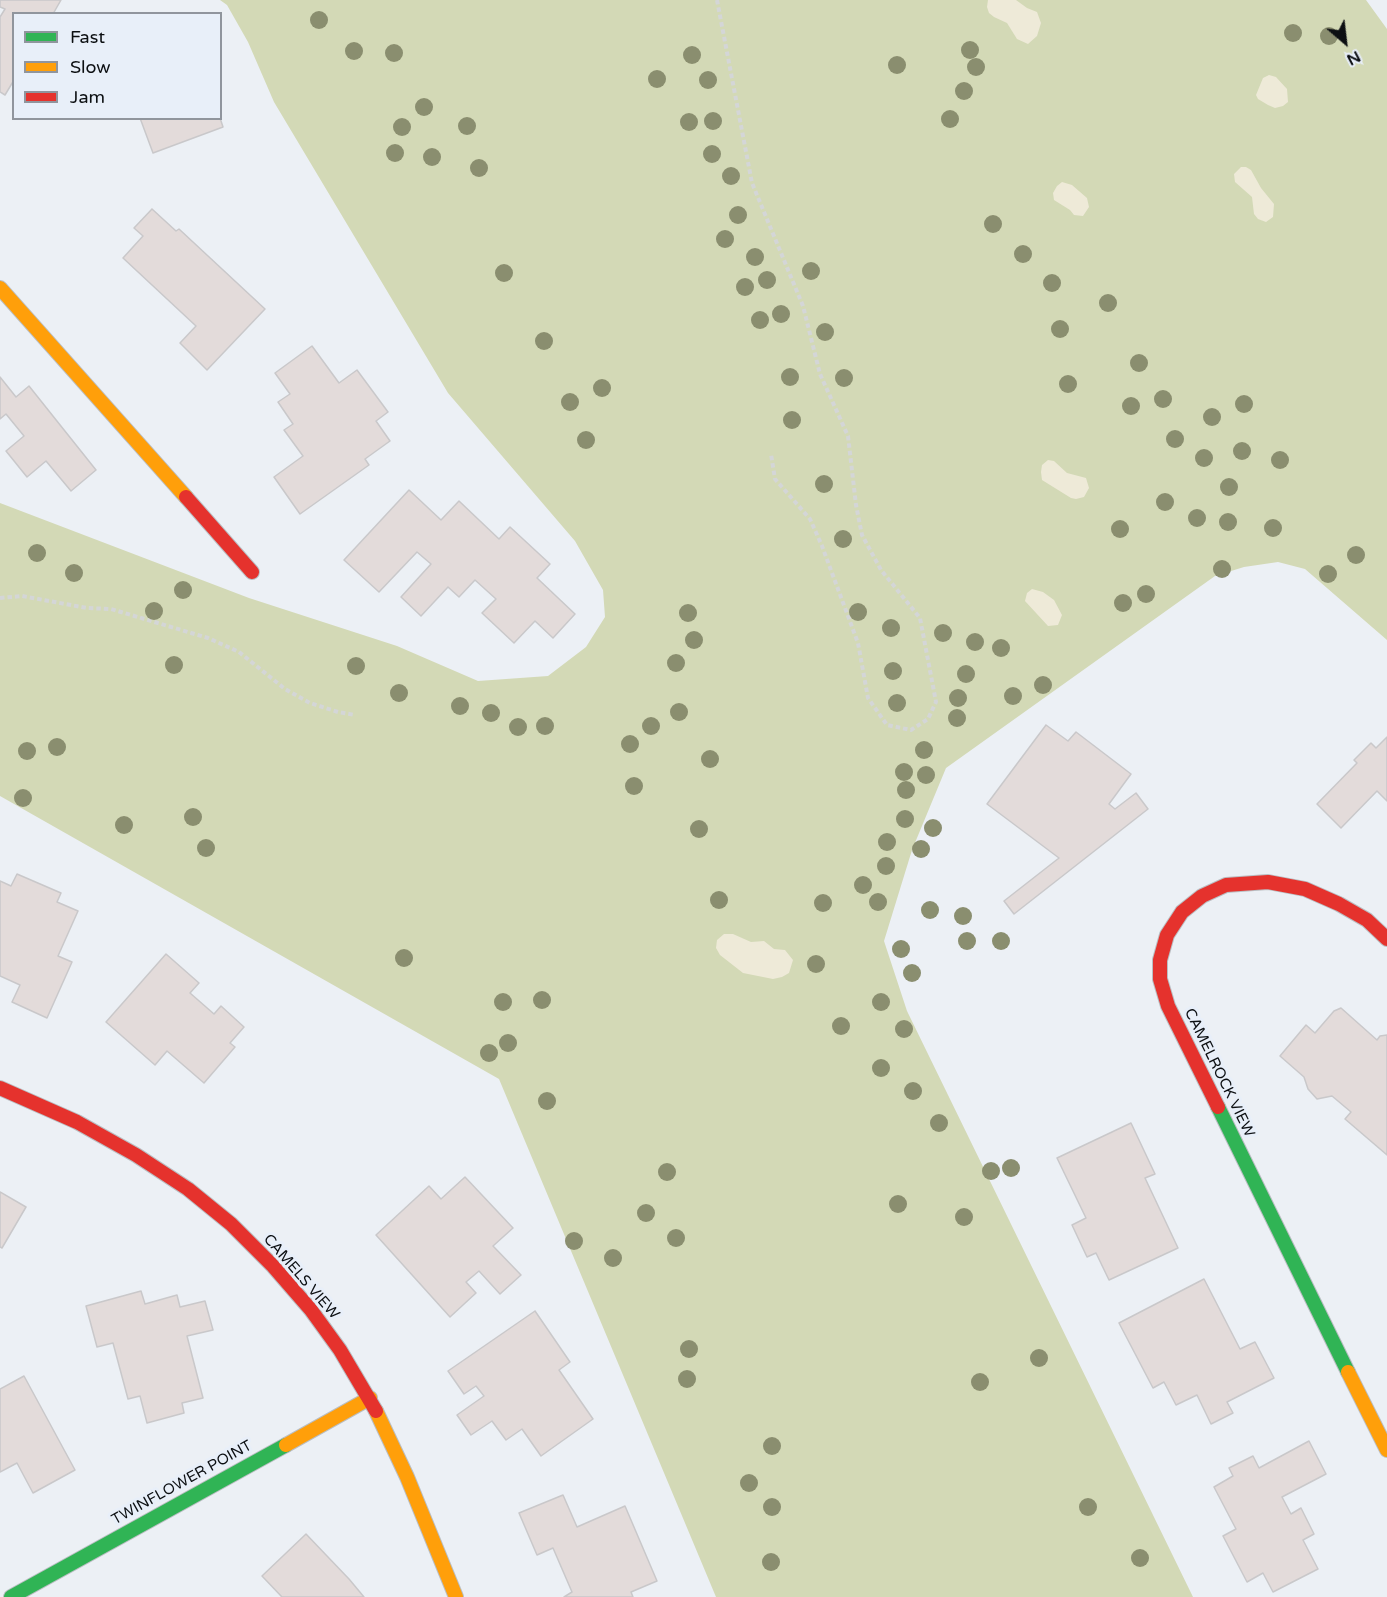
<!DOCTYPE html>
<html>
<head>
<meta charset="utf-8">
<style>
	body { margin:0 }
	#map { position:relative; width:1387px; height:1597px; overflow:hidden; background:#ecf0f5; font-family:"Varela Round",sans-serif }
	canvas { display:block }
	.legend { position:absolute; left:12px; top:12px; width:210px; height:108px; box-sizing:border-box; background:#e8eff9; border:2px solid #90959d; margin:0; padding:8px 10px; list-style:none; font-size:18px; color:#0c0f12 }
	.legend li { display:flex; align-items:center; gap:12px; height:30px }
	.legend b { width:30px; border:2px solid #90959d }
	.north { position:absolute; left:1315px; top:12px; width:60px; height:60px; -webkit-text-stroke:4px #e8eff9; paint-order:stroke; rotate:152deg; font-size:16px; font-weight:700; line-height:24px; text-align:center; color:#0c0f12 }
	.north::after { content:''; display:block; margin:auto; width:21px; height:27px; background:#0c0f12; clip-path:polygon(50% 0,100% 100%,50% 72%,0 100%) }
</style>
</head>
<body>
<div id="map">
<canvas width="1387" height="1597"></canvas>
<ul class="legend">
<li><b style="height:8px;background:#30b455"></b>Fast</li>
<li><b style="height:8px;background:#ff9f0a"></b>Slow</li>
<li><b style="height:8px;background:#e5322d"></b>Jam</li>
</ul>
<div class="north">N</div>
</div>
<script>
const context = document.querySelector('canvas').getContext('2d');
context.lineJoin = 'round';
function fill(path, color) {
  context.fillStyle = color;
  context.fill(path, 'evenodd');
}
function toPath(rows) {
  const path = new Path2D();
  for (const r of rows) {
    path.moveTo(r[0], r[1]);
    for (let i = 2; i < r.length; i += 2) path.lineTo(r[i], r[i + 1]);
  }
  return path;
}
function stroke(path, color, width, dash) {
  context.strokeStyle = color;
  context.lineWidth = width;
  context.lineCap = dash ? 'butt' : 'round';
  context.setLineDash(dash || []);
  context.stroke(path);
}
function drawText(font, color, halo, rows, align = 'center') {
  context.font = font + ' "Varela Round",sans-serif';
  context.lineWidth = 6;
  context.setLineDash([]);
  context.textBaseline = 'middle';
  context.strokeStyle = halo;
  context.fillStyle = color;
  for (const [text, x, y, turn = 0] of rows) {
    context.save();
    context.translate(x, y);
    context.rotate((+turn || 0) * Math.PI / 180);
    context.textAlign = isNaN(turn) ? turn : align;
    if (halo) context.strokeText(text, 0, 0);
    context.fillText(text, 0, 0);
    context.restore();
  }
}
fill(toPath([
	[220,0,1366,0,1387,29,1387,640,1305,569,1278,562,1244,567,1215,576,946,768,912,850,884,941,907,1011,1193,1597,716,1597,499,1079,0,796,0,503,249,598,397,646,478,681,548,676,586,647,605,617,603,590,575,541,448,393,274,102,248,42,227,5]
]), '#d3d9b6');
fill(toPath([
	[988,0,1016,0,1027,8,1037,12,1041,23,1037,36,1028,44,1017,39,1007,23,994,17,989,13,987,7],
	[1269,75,1276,77,1287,89,1288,102,1283,106,1275,108,1268,105,1258,99,1256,95,1263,78],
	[1241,167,1246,167,1251,170,1261,188,1274,204,1273,217,1266,222,1258,219,1254,214,1252,197,1235,182,1234,174],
	[1062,182,1072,185,1087,198,1089,207,1083,216,1074,215,1070,210,1054,200,1053,193,1057,186],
	[1048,460,1054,461,1067,473,1086,478,1089,488,1084,497,1076,499,1071,498,1042,480,1041,472,1042,465],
	[1032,589,1043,592,1054,600,1062,615,1058,625,1048,626,1025,601,1027,593],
	[724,934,733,934,751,942,764,941,774,949,785,950,793,960,789,973,782,977,773,979,743,973,720,955,716,948,717,940]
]), '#eeead8');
const building = toPath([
	[0,0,61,0,53,14,14,14,14,80,5,95,0,92,0,17,5,9,0,7,0,0],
	[140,118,220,118,223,127,153,153,140,118],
	[152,209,176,231,179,229,265,309,207,370,180,343,196,326,123,258,143,236,134,228,152,209],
	[312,346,339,383,357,370,388,412,376,421,390,441,365,459,369,465,300,514,274,477,303,456,284,430,293,424,278,402,290,394,275,373,312,346],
	[0,377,16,397,29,386,96,470,71,491,46,461,27,477,6,451,24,436,6,414,0,419,0,377],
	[409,490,441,520,459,501,499,539,510,527,550,564,537,578,575,614,553,638,535,621,514,643,482,613,496,599,475,580,459,597,448,587,421,616,401,597,431,564,417,552,379,592,344,560,409,490],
	[1046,725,1068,741,1076,732,1131,774,1109,804,1115,809,1136,793,1148,809,1014,914,1004,901,1059,858,987,804,1046,725],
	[1387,737,1387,801,1377,791,1341,828,1317,804,1357,763,1354,760,1371,743,1376,748,1387,737],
	[17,874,61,893,57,902,78,911,58,956,72,962,47,1018,12,1002,20,985,0,976,0,881,11,886,17,874],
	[166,954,199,983,190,993,214,1014,221,1006,244,1027,230,1043,235,1047,204,1083,167,1051,155,1065,106,1022,166,954],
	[1341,1008,1377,1040,1380,1036,1387,1035,1387,1155,1345,1119,1351,1112,1332,1096,1317,1099,1308,1089,1304,1077,1280,1056,1306,1025,1315,1033,1334,1011,1341,1008],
	[1131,1123,1155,1174,1145,1178,1178,1248,1109,1280,1096,1253,1087,1257,1072,1225,1086,1218,1057,1158,1131,1123],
	[465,1177,513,1228,493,1246,521,1275,500,1294,479,1271,466,1282,476,1293,450,1317,376,1235,429,1186,441,1199,465,1177],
	[0,1192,26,1207,2,1248,0,1247,0,1192],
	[1204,1279,1240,1349,1255,1342,1274,1378,1227,1402,1233,1413,1211,1424,1197,1395,1176,1405,1164,1382,1153,1388,1119,1323,1204,1279],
	[141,1291,145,1304,177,1295,180,1307,205,1301,213,1330,187,1336,203,1398,182,1403,184,1413,147,1423,140,1396,128,1399,113,1343,97,1347,86,1306,141,1291],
	[535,1311,570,1362,559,1370,593,1419,541,1456,522,1429,506,1440,492,1421,471,1435,457,1415,484,1396,476,1386,464,1394,448,1371,535,1311],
	[24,1376,75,1470,33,1493,17,1463,0,1472,0,1389,24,1376],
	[1309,1441,1326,1474,1282,1497,1291,1514,1301,1508,1314,1534,1303,1540,1318,1569,1273,1592,1263,1573,1247,1582,1223,1536,1236,1529,1214,1487,1233,1476,1229,1468,1253,1456,1259,1468,1309,1441],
	[563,1495,577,1527,625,1506,657,1581,631,1592,633,1597,564,1597,572,1592,553,1548,537,1555,519,1513,563,1495],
	[306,1534,349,1579,364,1597,282,1597,262,1576,306,1534]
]);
fill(building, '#e3dbda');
stroke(building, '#c9c8ca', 1.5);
const fast = toPath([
	[1218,1107,1348,1372],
	[11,1597,286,1445]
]);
const slow = toPath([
	[0,288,186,497],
	[1348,1372,1387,1450],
	[376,1411,407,1477,456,1597],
	[286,1445,370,1398]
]);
const jam = toPath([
	[186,497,252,572],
	[0,1088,77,1122,136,1155,188,1189,231,1224,272,1265,311,1310,340,1350,376,1411],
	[1218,1107,1168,1006,1160,979,1160,960,1167,935,1182,912,1202,896,1226,885,1268,882,1305,889,1339,904,1367,920,1387,939]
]);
stroke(fast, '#babec2', 16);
stroke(slow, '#babec2', 16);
stroke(jam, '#babec2', 16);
stroke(toPath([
	[717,0,752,183,803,306,820,374,848,436,856,505,862,535,881,570,920,618,936,702,928,719,911,730,887,725,868,698,858,643,822,546,810,519,775,479,771,454],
	[0,598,22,596,87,608,111,609,208,638,239,652,285,689,310,703,338,712,355,715]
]), '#d4d6d7', 4, [4.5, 3]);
stroke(fast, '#30b455', 14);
stroke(slow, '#ff9f0a', 14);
stroke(jam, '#e5322d', 14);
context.fillStyle = '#8a8e6f';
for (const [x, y] of [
	[319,20],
	[1293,33],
	[1329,36],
	[970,50],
	[354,51],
	[394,53],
	[692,55],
	[897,65],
	[976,67],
	[657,79],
	[708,80],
	[964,91],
	[424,107],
	[950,119],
	[713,121],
	[689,122],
	[467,126],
	[402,127],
	[395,153],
	[712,154],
	[432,157],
	[479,168],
	[731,176],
	[738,215],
	[993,224],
	[725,239],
	[1023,254],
	[755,257],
	[811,271],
	[504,273],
	[767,280],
	[1052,283],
	[745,287],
	[1108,303],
	[781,314],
	[760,320],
	[1060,329],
	[825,332],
	[544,341],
	[1139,363],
	[790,377],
	[844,378],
	[1068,384],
	[602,388],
	[1163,399],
	[570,402],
	[1244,404],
	[1131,406],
	[1212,417],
	[792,420],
	[1175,439],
	[586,440],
	[1242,451],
	[1204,458],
	[1280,460],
	[824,484],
	[1229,487],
	[1165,502],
	[1197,518],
	[1228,522],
	[1273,528],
	[1120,529],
	[843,539],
	[37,553],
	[1356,555],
	[1222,569],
	[74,573],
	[1328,574],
	[183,590],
	[1146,594],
	[1123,603],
	[154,611],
	[858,612],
	[688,613],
	[891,628],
	[943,633],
	[694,640],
	[975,642],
	[1001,648],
	[676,663],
	[174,665],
	[356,666],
	[893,671],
	[966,674],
	[1043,685],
	[399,693],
	[1013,696],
	[958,698],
	[897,703],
	[460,706],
	[679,712],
	[491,713],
	[957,718],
	[545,726],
	[651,726],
	[518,727],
	[630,744],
	[57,747],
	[924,750],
	[27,751],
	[710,759],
	[904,772],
	[926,775],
	[634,786],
	[906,790],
	[23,798],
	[193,817],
	[905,819],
	[124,825],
	[933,828],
	[699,829],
	[887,842],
	[206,848],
	[921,849],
	[886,866],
	[863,885],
	[719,900],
	[878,902],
	[823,903],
	[930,910],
	[963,916],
	[967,941],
	[1001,941],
	[901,949],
	[404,958],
	[816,964],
	[912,973],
	[542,1000],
	[503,1002],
	[881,1002],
	[841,1026],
	[904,1029],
	[508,1043],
	[489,1053],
	[881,1068],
	[913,1091],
	[547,1101],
	[939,1123],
	[1011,1168],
	[991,1171],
	[667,1172],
	[898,1204],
	[646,1213],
	[964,1217],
	[676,1238],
	[574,1241],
	[613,1258],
	[689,1349],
	[1039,1358],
	[687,1379],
	[980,1382],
	[772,1446],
	[749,1483],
	[772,1507],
	[1088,1507],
	[1140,1558],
	[771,1562]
]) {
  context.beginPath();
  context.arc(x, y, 9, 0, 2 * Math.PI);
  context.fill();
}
drawText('15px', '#0c0f12', '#e8eff9', [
	["CAMELROCK VIEW",1219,1073,64],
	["CAMELS VIEW",301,1277,49],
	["TWINFLOWER POINT",182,1483,-29]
]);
</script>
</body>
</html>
